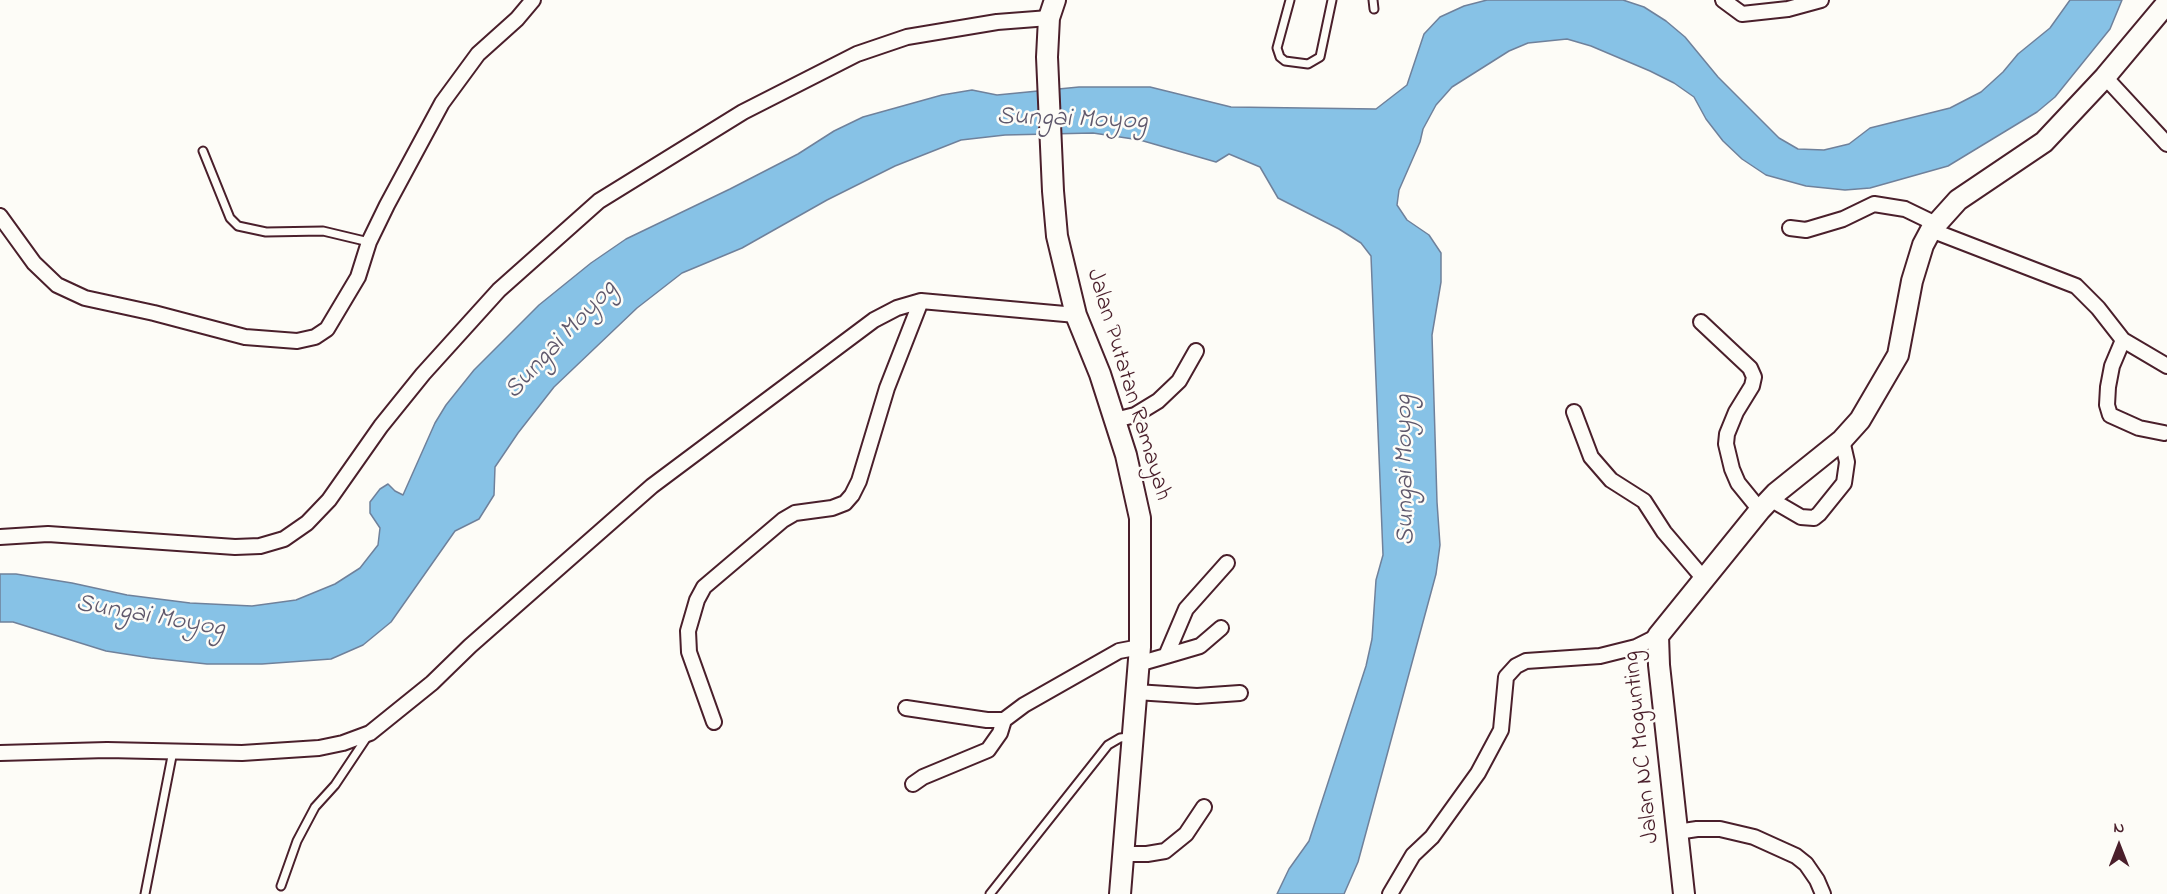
<!DOCTYPE html>
<html>
<head>
<meta charset="utf-8">
<style>
	body { margin:0 }
	#map { position:relative; width:2167px; height:894px; overflow:hidden; background:#fdfcf7; font-family:"Indie Flower",sans-serif }
	canvas { display:block }
	.north { position:absolute; left:2089px; top:816px; width:60px; height:60px; -webkit-text-stroke:4px #fdfcf7; paint-order:stroke; rotate:0deg; font-size:16px; font-weight:700; line-height:24px; text-align:center; color:#4a1f2b }
	.north::after { content:''; display:block; margin:auto; width:21px; height:27px; background:#4a1f2b; clip-path:polygon(50% 0,100% 100%,50% 72%,0 100%) }
</style>
</head>
<body>
<div id="map">
<canvas width="2167" height="894"></canvas>
<div class="north">N</div>
</div>
<script>
const context = document.querySelector('canvas').getContext('2d');
context.lineJoin = 'round';
function fill(path, color) {
  context.fillStyle = color;
  context.fill(path, 'evenodd');
}
function toPath(rows) {
  const path = new Path2D();
  for (const r of rows) {
    path.moveTo(r[0], r[1]);
    for (let i = 2; i < r.length; i += 2) path.lineTo(r[i], r[i + 1]);
  }
  return path;
}
function stroke(path, color, width, dash) {
  context.strokeStyle = color;
  context.lineWidth = width;
  context.lineCap = dash ? 'butt' : 'round';
  context.setLineDash(dash || []);
  context.stroke(path);
}
function drawText(font, color, halo, rows, align = 'center') {
  context.font = font + ' "Indie Flower",sans-serif';
  context.lineWidth = 5;
  context.setLineDash([]);
  context.textBaseline = 'middle';
  context.strokeStyle = halo;
  context.fillStyle = color;
  for (const [text, x, y, turn = 0] of rows) {
    context.save();
    context.translate(x, y);
    context.rotate((+turn || 0) * Math.PI / 180);
    context.textAlign = isNaN(turn) ? turn : align;
    if (halo) context.strokeText(text, 0, 0);
    context.fillText(text, 0, 0);
    context.restore();
  }
}
const water = toPath([
	[1487,0,1623,0,1644,7,1666,21,1685,37,1718,77,1779,138,1798,149,1824,150,1849,144,1870,128,1950,108,1981,92,2003,72,2018,54,2050,28,2070,0,2122,0,2110,29,2055,97,2037,112,1948,166,1870,188,1845,190,1806,186,1766,175,1742,159,1723,141,1706,119,1694,97,1674,83,1650,71,1591,46,1567,39,1528,43,1509,51,1452,87,1436,105,1423,129,1420,142,1399,190,1397,205,1407,220,1429,235,1441,253,1441,282,1432,335,1437,502,1440,545,1436,574,1358,862,1344,894,1277,894,1289,869,1309,841,1366,666,1372,639,1376,580,1383,555,1371,256,1361,243,1339,229,1278,198,1260,167,1229,154,1216,162,1140,140,1093,133,1005,135,961,140,895,166,827,200,742,248,682,273,637,308,554,387,518,433,495,467,494,495,479,519,455,531,391,622,363,645,331,659,262,664,207,664,151,658,106,651,13,622,0,622,0,574,16,574,72,583,127,595,190,603,252,606,296,600,335,584,360,568,378,545,380,528,370,513,370,502,380,489,388,484,395,491,403,495,435,423,446,405,474,370,539,305,591,263,626,239,730,189,798,154,834,131,863,117,942,95,972,90,997,95,1079,87,1150,87,1231,107,1376,109,1407,85,1424,34,1440,17,1464,6,1487,0]
]);
fill(water, '#87c2e6');
stroke(water, '#6f819b', 1.5);
const lane = toPath([
	[1290,0,1277,48,1280,57,1285,61,1308,64,1320,57,1332,0],
	[1373,0,1374,9],
	[203,151,230,218,238,226,266,232,323,231,369,242],
	[281,886,297,841,315,807,335,785,367,737],
	[145,894,173,751],
	[990,894,1108,745,1120,738,1129,737]
]);
const street = toPath([
	[1723,0,1742,14,1788,9,1821,0],
	[2105,77,2167,144],
	[0,216,34,263,57,285,85,298,154,313,245,337,297,341,315,337,327,329,358,277,369,242,387,205,442,103,478,54,517,19,533,0],
	[1790,228,1806,230,1843,219,1874,204,1905,209,1936,224],
	[1931,230,2076,286,2098,308,2123,340,2167,366],
	[1701,322,1750,368,1754,377,1752,386,1736,412,1727,434,1726,444,1732,469,1738,483,1760,510],
	[2123,340,2112,366,2108,387,2107,405,2110,415,2139,428,2164,433],
	[1574,412,1591,457,1611,480,1644,501,1664,532,1704,579],
	[1115,420,1135,415,1158,401,1179,381,1196,351],
	[1770,499,1801,517,1814,518,1819,514,1844,483,1847,462,1842,440],
	[0,537,48,534,235,547,260,546,284,539,307,523,329,500,381,426,423,374,499,290,599,201,743,112,857,54,907,37,997,22,1049,18],
	[1166,656,1200,646,1221,628],
	[1138,664,1166,656,1186,609,1227,563],
	[1136,692,1197,696,1240,693],
	[906,708,987,720,1004,720,1024,705,1119,651,1140,647],
	[714,722,689,652,688,631,697,600,704,587,783,520,795,513,832,508,845,503,852,495,859,481,887,388,921,301],
	[0,753,107,750,242,753,319,748,343,743,370,733,432,683,470,646,652,486,874,320,897,308,921,301,1076,315],
	[913,784,923,777,988,750,1000,733,1004,720],
	[1677,832,1697,829,1720,829,1754,837,1796,856,1806,864,1817,880,1823,894],
	[1122,854,1147,854,1165,851,1186,834,1204,807],
	[1390,894,1413,855,1432,837,1478,773,1501,730,1506,677,1516,666,1526,661,1600,656,1636,647,1658,636]
]);
const secondary = toPath([
	[1055,0,1049,18,1047,57,1053,191,1057,236,1076,315,1100,374,1126,455,1140,518,1140,647,1120,894],
	[1684,894,1659,665,1658,636,1760,510,1776,493,1842,440,1860,420,1898,355,1912,281,1923,245,1931,230,1958,200,2044,142,2105,77,2167,3]
]);
stroke(lane, '#4a1f2b', 11);
stroke(street, '#4a1f2b', 18);
stroke(secondary, '#4a1f2b', 24);
stroke(lane, '#fdfcf7', 7);
stroke(street, '#fdfcf7', 14);
stroke(secondary, '#fdfcf7', 20);
drawText('24px', '#4a1f2b', '#fdfcf7', [
	["Jalan Putatan Ramayah",1127,385,73],
	["Jalan NC Mogunting",1643,747,-96]
]);
drawText('italic 26px', '#5f586c', '#fdfcf7', [
	["Sungai Moyog",1072,121,2],
	["Sungai Moyog",562,341,-47],
	["Sungai Moyog",1407,470,-91],
	["Sungai Moyog",150,618,10]
]);
</script>
</body>
</html>
